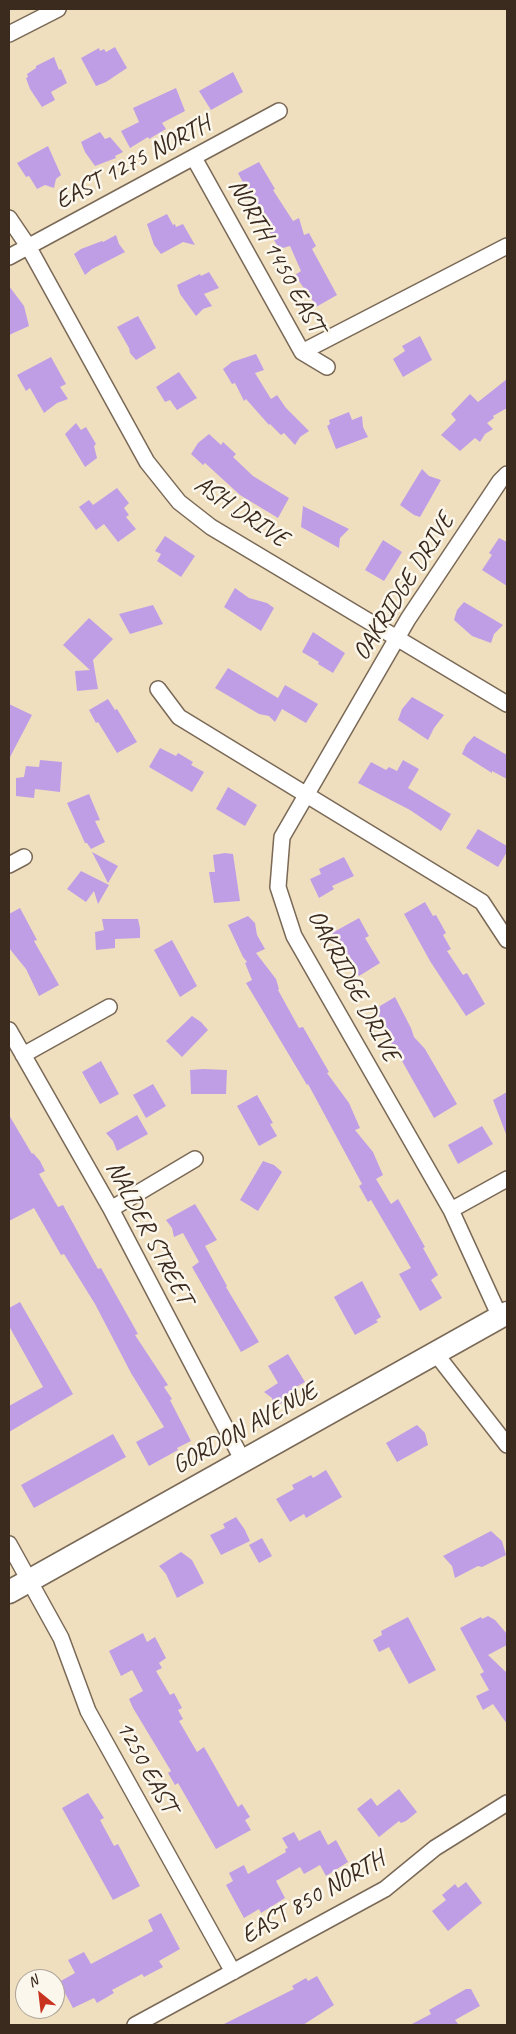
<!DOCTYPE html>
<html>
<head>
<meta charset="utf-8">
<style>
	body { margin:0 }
	#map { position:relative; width:516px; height:2034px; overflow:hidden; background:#efdfbf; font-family:Caveat,sans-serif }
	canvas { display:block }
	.frame { position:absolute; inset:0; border:10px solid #3b2a1e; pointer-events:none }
	.north { position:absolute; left:15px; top:1969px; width:50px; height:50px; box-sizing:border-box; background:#fbf7ec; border:1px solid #aea59a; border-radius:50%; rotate:331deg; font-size:14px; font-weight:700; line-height:20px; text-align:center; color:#3b2a1e }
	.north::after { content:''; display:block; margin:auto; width:18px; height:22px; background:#c8321e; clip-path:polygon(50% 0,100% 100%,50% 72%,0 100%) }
</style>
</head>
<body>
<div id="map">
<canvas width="516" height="2034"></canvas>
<div class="frame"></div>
<div class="north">N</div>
</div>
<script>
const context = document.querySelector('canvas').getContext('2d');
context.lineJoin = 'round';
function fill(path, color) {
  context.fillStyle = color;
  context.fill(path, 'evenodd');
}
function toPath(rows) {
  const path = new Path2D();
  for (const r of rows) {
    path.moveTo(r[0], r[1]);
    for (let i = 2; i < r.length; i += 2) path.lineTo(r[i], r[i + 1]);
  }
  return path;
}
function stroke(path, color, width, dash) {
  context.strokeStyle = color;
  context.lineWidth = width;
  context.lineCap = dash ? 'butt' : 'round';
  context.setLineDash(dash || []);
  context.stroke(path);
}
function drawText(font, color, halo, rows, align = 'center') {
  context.font = font + ' Caveat,sans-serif';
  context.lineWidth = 5;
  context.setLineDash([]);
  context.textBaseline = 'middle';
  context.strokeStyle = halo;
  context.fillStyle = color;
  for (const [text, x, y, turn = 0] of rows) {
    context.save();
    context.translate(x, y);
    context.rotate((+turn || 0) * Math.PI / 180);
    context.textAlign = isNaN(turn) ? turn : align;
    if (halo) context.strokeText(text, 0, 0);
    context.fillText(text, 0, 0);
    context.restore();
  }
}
fill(toPath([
	[115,47,127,68,106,82,96,86,81,58,99,48,100,51,104,49,106,52],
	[54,57,59,70,61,69,67,83,51,92,55,100,42,107,30,89,26,78,28,77,27,74,36,68,36,66],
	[233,72,243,92,211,110,199,91],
	[176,88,185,111,162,123,166,129,149,139,148,137,130,148,121,131,139,122,133,108],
	[100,132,105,139,110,137,123,152,115,156,116,158,95,166,85,152,81,142],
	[48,146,61,175,56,179,54,188,45,185,37,189,29,176,26,177,17,163],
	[259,162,275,189,273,190,293,221,299,218,304,235,309,233,316,246,312,249,337,295,316,307,307,290,305,290,295,275,301,271,290,246,279,249,238,173],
	[167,214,173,225,175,224,176,227,183,224,195,245,183,242,161,254,154,245,147,224],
	[116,235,119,244,125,252,92,269,85,275,74,254,81,249,102,241,103,242],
	[209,272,219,288,204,294,212,306,203,309,196,316,180,294,177,285,200,274,201,276],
	[9,286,24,306,29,326,9,335],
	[138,316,156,348,136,360,130,353,129,348,117,327],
	[420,336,432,360,403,377,393,359,405,351,402,346],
	[256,354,264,370,255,373,271,399,277,395,286,408,309,431,300,437,295,445,284,433,281,435,270,424,269,425,246,399,244,401,235,383,232,384,223,369,232,362],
	[51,357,66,384,60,387,68,399,57,403,44,413,30,388,26,391,17,375],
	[179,372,197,398,177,410,170,400,165,402,156,387],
	[507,379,507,408,493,416,494,418,487,423,493,429,485,434,480,442,475,438,460,451,441,435,456,420,451,414,470,394,478,402],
	[349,412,352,420,362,416,363,427,368,437,336,449,327,426,330,424,329,420],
	[76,423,81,430,86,427,96,444,94,446,97,458,85,467,65,434],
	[209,434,221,445,223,442,236,454,233,457,253,476,289,498,278,518,240,495,205,463,203,465,191,454,198,443],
	[422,469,429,476,441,480,420,517,414,515,400,505],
	[117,488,129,503,124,508,129,515,126,517,136,529,118,542,104,524,96,530,79,507,89,500,93,505],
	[303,506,349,529,340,538,339,548,301,527],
	[165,536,195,556,181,577,157,561,161,554,155,551],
	[499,538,507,542,507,586,482,570,492,555,489,553],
	[383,540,402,552,384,581,365,570],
	[235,588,249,598,267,603,274,608,261,631,224,607],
	[464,602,503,625,494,634,491,643,472,636,454,620,457,610],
	[153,605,163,624,130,634,119,614],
	[89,618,113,639,93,660,98,689,77,691,75,671,90,670,63,645],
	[313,632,345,653,333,673,318,664,319,662,302,652],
	[228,668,278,698,285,685,318,704,306,723,282,709,275,722,269,716,259,714,215,688],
	[412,697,444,715,434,728,428,740,398,720,402,709],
	[108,699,115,710,117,709,137,742,117,753,98,722,96,723,89,710],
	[9,704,32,715,9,759],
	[474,736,507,755,507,779,492,771,492,773,462,754,466,745],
	[160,748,176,756,178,753,193,762,191,765,204,772,192,792,149,767],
	[40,760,62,762,60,792,35,789,34,798,16,796,16,778,24,777,26,766,39,767],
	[403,760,419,769,408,788,451,814,441,831,410,810,358,783,371,762,386,770,389,767,397,771],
	[228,787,257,805,245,826,216,809],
	[89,794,100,820,95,821,105,842,91,849,87,843,85,843,67,803],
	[478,829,507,846,507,852,498,867,466,848],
	[92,852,118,866,108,883],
	[225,853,233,854,240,901,214,903,209,872,215,872,213,855],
	[344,857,354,876,332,886,334,889,319,898,310,879,321,874,319,869],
	[81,871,109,885,98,904,94,891,86,902,67,889],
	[425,902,433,916,436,915,446,933,443,935,451,949,447,951,463,975,467,973,485,1004,466,1016,430,961,404,914],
	[20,908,37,940,34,941,59,985,39,996,26,969,9,948,9,914],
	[248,916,255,923,257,935,265,949,256,953,276,979,279,989,278,990,299,1028,303,1027,329,1072,327,1073,349,1103,360,1128,355,1130,373,1152,383,1175,376,1179,391,1204,398,1199,425,1247,423,1248,438,1275,431,1280,442,1298,420,1311,399,1274,411,1268,371,1200,368,1202,359,1186,362,1184,308,1084,307,1085,246,983,252,980,245,963,247,962,243,957,228,925],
	[359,918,369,936,365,938,380,963,359,976,332,933],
	[102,919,138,919,140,928,140,938,115,939,115,948,96,950,95,932,104,930],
	[172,940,197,986,180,997,154,950],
	[395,997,411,1028,414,1037,425,1049,457,1104,434,1118,402,1061,393,1048,387,1031,375,1009],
	[192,1016,201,1022,208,1030,182,1057,166,1041],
	[101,1061,119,1094,100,1104,82,1072],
	[203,1069,227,1070,226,1094,191,1094,190,1070],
	[153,1084,166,1106,146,1118,133,1095],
	[507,1092,507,1133,506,1134,493,1100],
	[257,1095,273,1123,270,1124,277,1136,259,1146,237,1106],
	[9,1115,32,1154,33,1153,40,1161,45,1171,39,1174,58,1207,63,1205,98,1269,101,1268,115,1293,138,1334,135,1335,168,1385,164,1387,172,1399,170,1400,191,1441,177,1448,178,1450,149,1466,136,1442,164,1427,131,1373,95,1304,64,1254,61,1255,34,1208,9,1221],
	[137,1115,148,1134,117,1151,113,1141,106,1133],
	[482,1126,493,1144,458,1164,448,1145],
	[263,1161,274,1165,282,1172,258,1211,240,1200],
	[195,1204,217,1240,205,1246,227,1286,226,1287,259,1342,241,1352,192,1267,199,1262,183,1233,174,1237,172,1228,166,1220],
	[362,1281,381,1317,376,1320,378,1322,355,1335,334,1297],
	[20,1302,73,1394,9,1432,9,1406,43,1387,9,1326,9,1308],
	[288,1354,305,1382,296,1387,297,1395,274,1407,272,1398,264,1392,278,1383,268,1366],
	[417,1425,425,1433,428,1445,397,1462,386,1443],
	[113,1434,126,1457,34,1508,21,1485],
	[326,1470,342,1497,306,1518,304,1514,290,1522,276,1499,294,1489,292,1485,302,1480,311,1475,313,1478],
	[236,1517,245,1530,250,1541,221,1555,210,1535,225,1528,223,1524],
	[491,1531,502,1541,506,1555,482,1567,478,1566,455,1578,452,1566,443,1556],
	[262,1538,272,1556,259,1563,249,1545],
	[181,1552,192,1560,204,1583,177,1598,166,1574,159,1566],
	[488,1616,495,1620,507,1634,507,1645,488,1655,507,1673,507,1724,493,1704,483,1710,476,1696,489,1690,480,1674,484,1672,460,1628,481,1617,482,1619],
	[408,1617,436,1670,409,1684,389,1647,379,1652,373,1640,382,1635,381,1631],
	[143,1633,147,1642,155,1637,166,1658,159,1663,162,1668,156,1671,170,1695,174,1693,182,1708,178,1710,183,1719,179,1721,197,1752,204,1747,238,1807,242,1804,250,1817,245,1820,251,1830,216,1849,178,1783,175,1785,168,1773,171,1771,133,1708,129,1699,143,1691,132,1670,121,1676,109,1651],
	[399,1789,417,1812,406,1821,401,1823,399,1821,379,1837,357,1809,371,1798,377,1806],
	[88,1793,104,1818,100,1820,114,1846,118,1844,140,1886,113,1900,62,1808],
	[320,1830,328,1845,336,1840,348,1862,326,1876,320,1865,304,1874,300,1867,276,1881,285,1898,261,1913,259,1909,244,1918,226,1885,233,1881,229,1873,244,1865,248,1874,286,1852,285,1849,288,1848,282,1838,294,1832,299,1841],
	[466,1882,482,1903,448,1931,432,1911,446,1900,442,1895,455,1884,458,1888],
	[161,1913,180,1949,159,1961,163,1967,144,1977,142,1974,112,1990,114,1993,97,2003,94,1998,73,2008,59,1982,75,1973,68,1960,84,1952,91,1964,153,1931,148,1920],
	[317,1976,334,2005,303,2025,222,2025,294,1989,292,1986,306,1978,308,1981],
	[466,1989,471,1989,480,2006,455,2020,459,2025,410,2025,431,2014,429,2010]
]), '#c09ee5');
const minor = toPath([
	[9,34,58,9],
	[194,158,302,352,327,367],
	[9,218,28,246,147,462,179,502,211,527,507,704],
	[9,257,279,111],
	[302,352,507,246],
	[158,689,179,717,482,902,507,940],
	[9,865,24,857],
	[9,1030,111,1209,243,1461],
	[23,1055,109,1007],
	[111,1209,195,1159],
	[451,1210,507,1179],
	[500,1317,451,1210,294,936,278,887,282,837,408,619,500,481,507,474],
	[436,1354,507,1445],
	[9,1544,61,1638,88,1711,233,1972],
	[135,2025,385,1889,435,1848,507,1803]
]);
const secondary = toPath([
	[9,1592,507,1313]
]);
stroke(minor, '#7a6956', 18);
stroke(secondary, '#7a6956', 25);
stroke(minor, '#fff', 15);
stroke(secondary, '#fff', 22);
drawText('25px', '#3b2a1e', '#fbf7ec', [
	["EAST 1275 NORTH",133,163,-28],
	["NORTH 1450 EAST",276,256,61],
	["ASH DRIVE",241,512,34],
	["OAKRIDGE DRIVE",404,587,-58],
	["OAKRIDGE DRIVE",353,986,62],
	["NALDER STREET",149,1233,62],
	["GORDON AVENUE",245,1429,-29],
	["1250 EAST",146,1767,61],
	["EAST 850 NORTH",313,1898,-30]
]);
</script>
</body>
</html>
